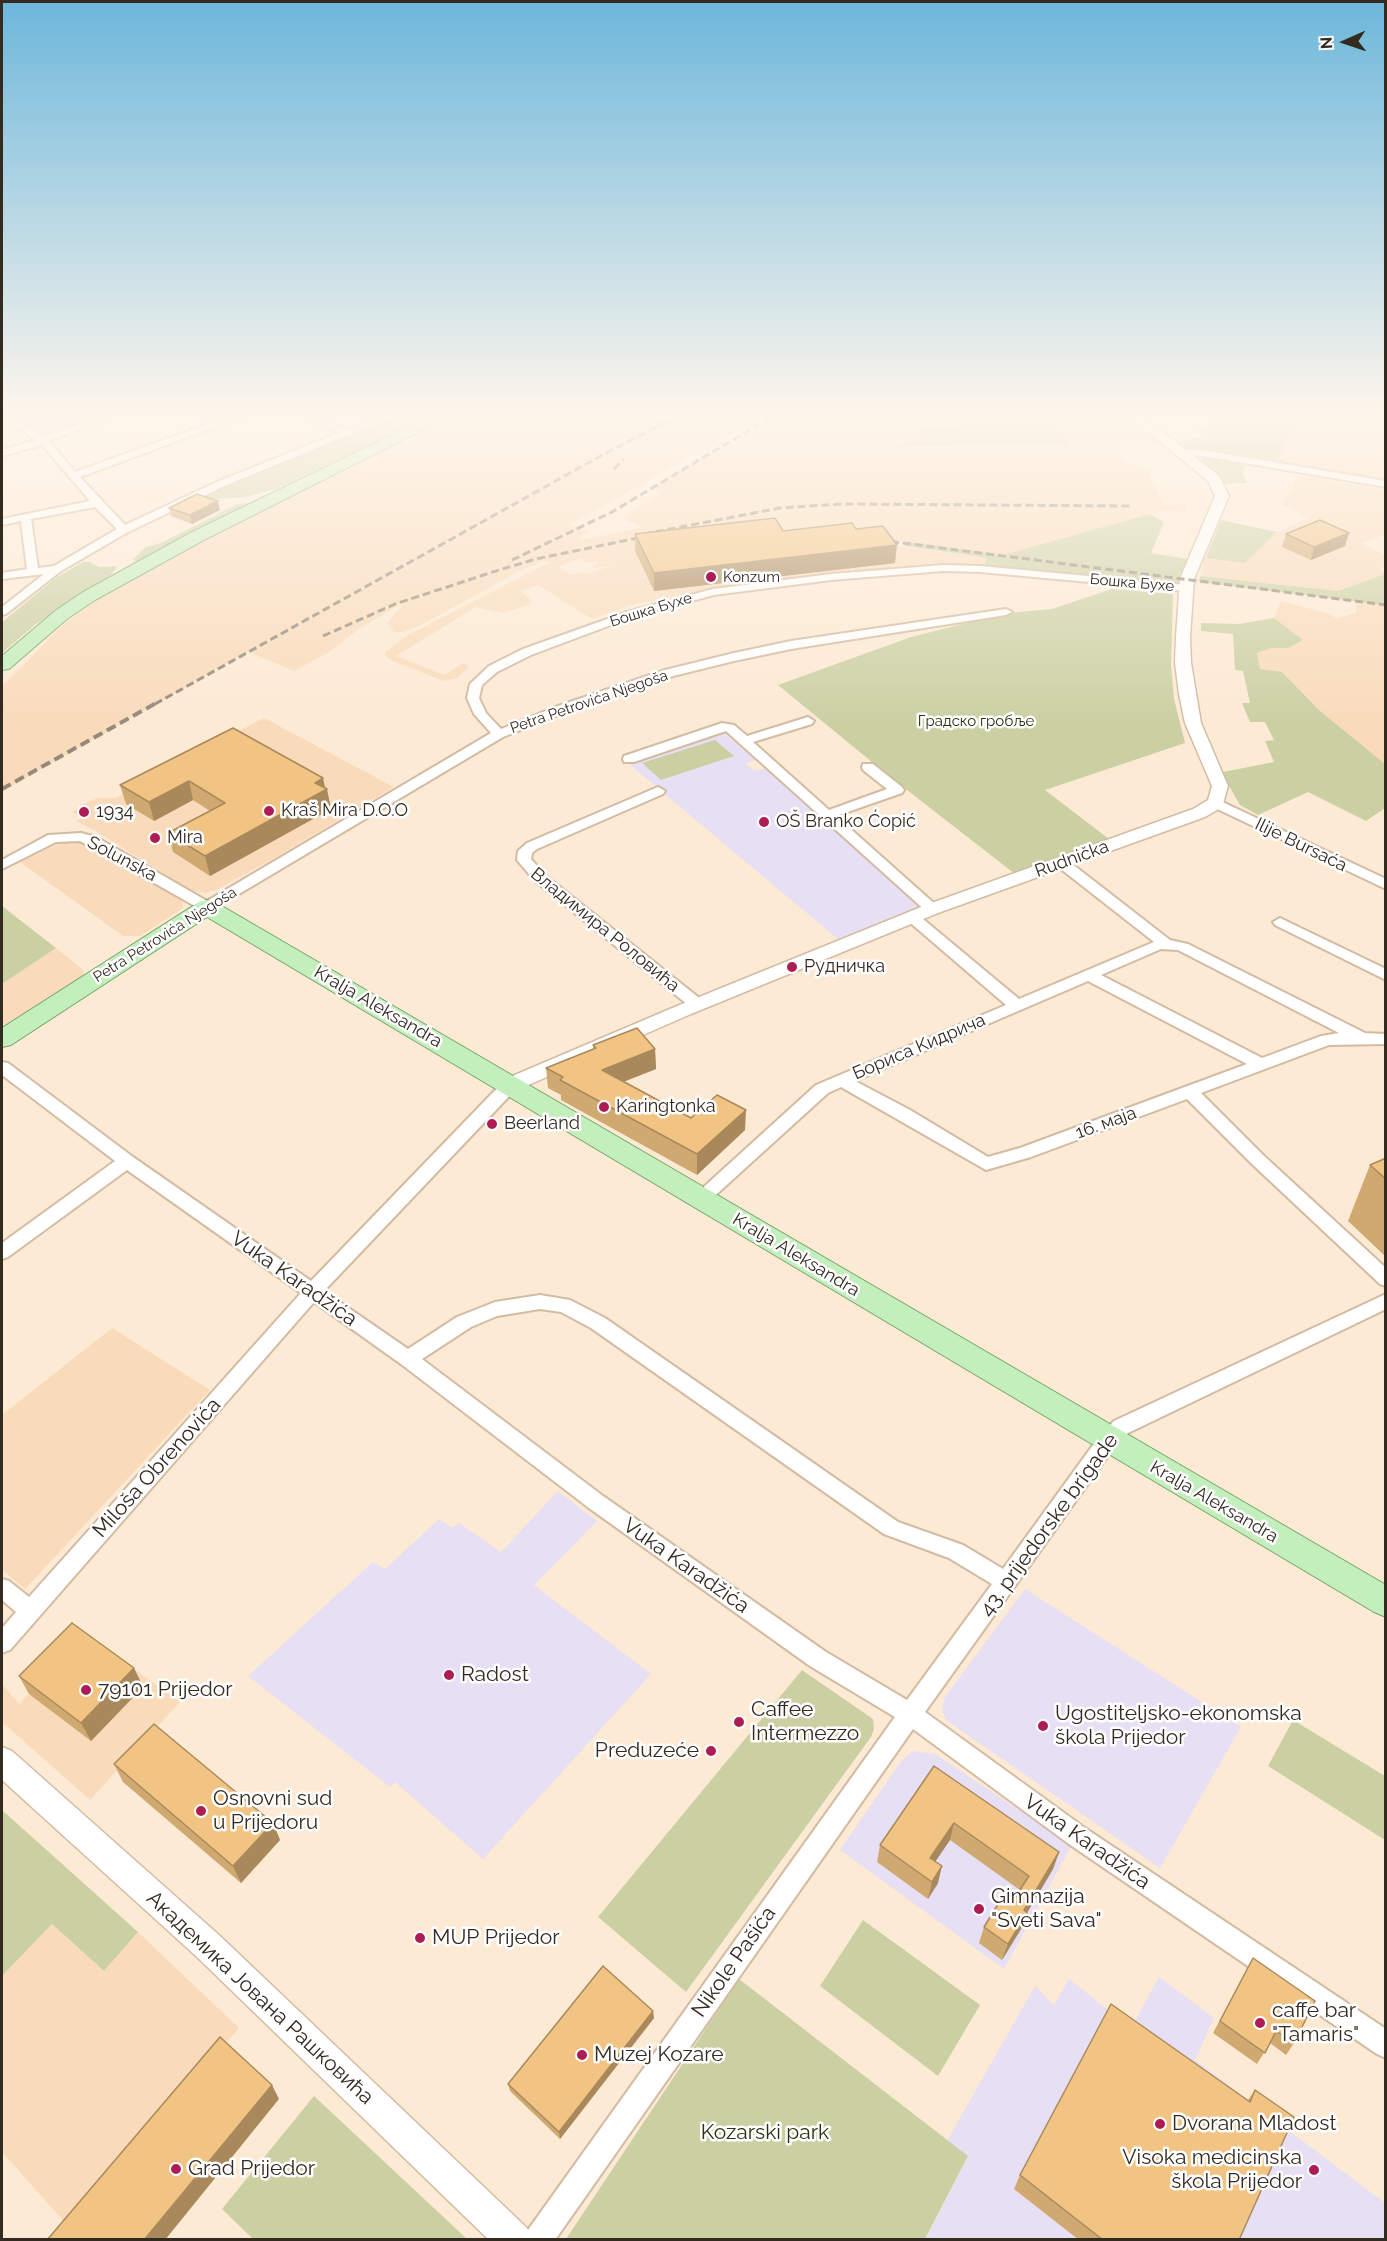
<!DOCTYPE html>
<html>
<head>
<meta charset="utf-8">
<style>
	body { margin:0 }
	#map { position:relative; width:1387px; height:2241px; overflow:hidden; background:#fdead5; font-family:Raleway,sans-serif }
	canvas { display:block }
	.frame { position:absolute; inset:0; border:3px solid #332a20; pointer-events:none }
	.north { position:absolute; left:1315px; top:12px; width:60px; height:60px; -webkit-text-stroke:4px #fff; paint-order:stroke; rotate:267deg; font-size:16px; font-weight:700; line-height:24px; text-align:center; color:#332a20 }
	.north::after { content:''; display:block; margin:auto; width:21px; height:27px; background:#332a20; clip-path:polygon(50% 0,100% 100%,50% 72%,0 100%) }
</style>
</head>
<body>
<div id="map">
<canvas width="1387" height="2241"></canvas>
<div class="frame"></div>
<div class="north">N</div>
</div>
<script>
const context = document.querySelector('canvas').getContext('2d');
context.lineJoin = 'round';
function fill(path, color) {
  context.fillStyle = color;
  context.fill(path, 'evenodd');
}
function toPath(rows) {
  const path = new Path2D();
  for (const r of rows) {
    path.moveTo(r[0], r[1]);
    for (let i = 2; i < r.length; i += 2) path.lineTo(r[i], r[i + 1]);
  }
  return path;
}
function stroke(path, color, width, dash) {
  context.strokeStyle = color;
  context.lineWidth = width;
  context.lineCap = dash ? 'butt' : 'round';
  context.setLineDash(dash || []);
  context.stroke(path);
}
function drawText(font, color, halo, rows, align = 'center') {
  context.font = font + ' Raleway,sans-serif';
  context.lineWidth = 5;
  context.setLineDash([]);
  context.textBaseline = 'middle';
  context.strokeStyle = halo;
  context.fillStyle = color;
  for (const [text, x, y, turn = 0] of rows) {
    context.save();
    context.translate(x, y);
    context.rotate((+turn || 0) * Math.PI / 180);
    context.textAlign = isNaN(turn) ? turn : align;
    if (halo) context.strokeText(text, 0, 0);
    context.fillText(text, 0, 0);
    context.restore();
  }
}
fill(toPath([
	[465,410,775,410,571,524,590,532,578,538,582,540,641,527,622,518,661,493,652,488,784,410,986,410,958,429,917,428,922,437,895,445,1071,445,1041,410,1121,410,1165,446,1114,444,1123,461,1153,472,1148,475,1164,505,1185,504,1188,510,1176,512,1165,510,1003,555,837,532,761,528,987,558,984,566,896,567,720,587,631,605,592,619,538,585,521,591,532,601,528,605,503,613,476,607,396,656,445,675,463,663,469,667,457,678,444,681,392,661,385,655,385,652,406,636,550,562,545,561,522,570,421,625,403,632,394,632,387,623,404,603,363,626,329,652,294,671,248,652,2,791,2,686,63,625,107,592,159,563],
	[580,558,588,563,595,561,599,564,592,566,594,568,615,565,586,574,580,572,571,575,559,567],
	[1303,410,1385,410,1385,482,1275,463],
	[1298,475,1385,490,1385,535,1362,543,1385,555,1385,566,1381,568,1385,574,1338,591,1201,576,1204,558,1245,563,1277,532,1308,518,1282,504],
	[1281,601,1330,614,1336,618,1356,613,1356,601,1385,605,1385,764,1319,710,1282,672,1260,670,1257,653,1271,648,1288,648,1302,640,1274,618],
	[264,718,394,787,269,861,216,890,205,893,189,890,99,833,76,821,82,818,72,812,88,802,98,798,116,798,218,745,215,743],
	[66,840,86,842,96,847,182,901,183,908,140,936,123,936,20,862],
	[56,948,81,968,84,972,82,979,7,1026,2,1023,2,984],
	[112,1328,210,1390,25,1589,2,1570,2,1415],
	[94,1640,180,1702,90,1800,2,1722,2,1684,19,1704,81,1642],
	[52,1924,104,1971,138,1932,239,2028,68,2226,2,2152,2,1976]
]), '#f9dbbb');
fill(toPath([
	[9,410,115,410,54,431,43,432],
	[723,732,756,760,746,763,754,771,766,768,865,852,924,906,882,921,840,941,629,764],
	[558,1491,597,1521,534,1585,651,1674,483,1859,395,1782,390,1787,248,1676,373,1562,385,1569,439,1519,452,1528,459,1523,501,1552],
	[1025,1589,1241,1727,1160,1868,946,1720,942,1709,945,1697],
	[913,1751,935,1754,1072,1845,1004,1969,840,1850,902,1760],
	[1159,1977,1214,2018,1195,2060,1385,2203,1385,2239,925,2240,968,2157,947,2141,1035,1986,1054,2005,1069,1979,1131,2028]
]), '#e7dff4');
fill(toPath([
	[407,410,443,410,276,489,240,498,200,499,222,487,336,442],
	[986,410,1041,410,1072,445,893,446,922,437,917,428,958,429],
	[1203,410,1303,410,1275,463,1178,447,1173,443,1203,437,1195,430,1211,427,1207,421,1214,420],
	[1202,456,1247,463,1242,473,1247,483,1224,484,1219,475,1195,458],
	[249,503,258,503,137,563,133,559,146,547,161,543,237,504],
	[1150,514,1164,522,1151,553,1188,559,1183,584,1158,585,983,568,987,558,905,546,904,541,1003,555],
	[1221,520,1277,532,1245,563,1206,558],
	[83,562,90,562,99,567,117,566,112,574,101,582,36,624,2,653,2,622,57,577],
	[1385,574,1385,605,1199,582,1200,576,1338,591],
	[1112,589,1173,594,1171,665,1174,699,1185,743,1045,790,1109,839,1015,874,889,776,778,685,911,637,1007,613,1052,609],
	[1274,618,1303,640,1288,648,1271,648,1257,653,1260,669,1282,672,1319,710,1385,764,1385,808,1366,821,1308,792,1258,815,1240,805,1228,784,1223,772,1274,762,1265,741,1274,740,1265,722,1250,722,1242,703,1250,703,1243,671,1235,670,1233,634,1201,631,1201,623,1239,624],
	[715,740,734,756,661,780,642,763],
	[2,906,56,948,2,984],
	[802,1670,873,1719,874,1729,871,1737,686,1992,598,1917],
	[1293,1720,1385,1776,1385,1840,1268,1766],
	[2,1810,138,1932,104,1971,52,1924,2,1976],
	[863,1920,980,2005,938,2076,820,1986],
	[739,1979,968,2156,925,2239,566,2239],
	[314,2096,467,2239,253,2239,222,2209]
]), '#cbd0a3');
const minor = toPath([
	[116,410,130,410,49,441,75,472,247,410,261,410,80,477,125,525,219,481,338,433,289,410,302,410,346,430,395,410,409,410,227,485,128,532,61,571,6,614,2,615,2,607,44,574,2,579,2,573,27,569,21,521,2,525,2,519,90,501,42,445,2,456,2,450,36,440,2,418,2,411,44,436,116,410],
	[95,507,117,529,54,566,38,568,31,519,95,507],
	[1179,450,1203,450,1386,481,1386,487,1203,456,1176,455,1174,453,1179,450],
	[943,565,980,566,1186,585,1192,588,1186,591,980,572,943,571,831,580,714,595,635,616,531,655,497,672,482,685,479,698,486,713,501,729,558,706,665,670,734,653,791,641,1006,609,1012,612,1006,615,791,649,734,661,673,676,566,712,503,737,212,910,202,910,80,841,56,842,2,869,2,860,48,835,81,833,96,837,207,901,491,733,474,714,467,698,470,684,489,666,523,649,627,612,713,589,831,574,943,565],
	[808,717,814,721,812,724,753,742,829,810,887,789,863,770,862,767,863,764,873,764,902,787,904,790,902,793,836,816,937,906,939,909,937,912,927,912,726,731,634,762,624,762,623,759,624,756,722,723,734,725,747,736,808,717],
	[658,787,665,791,663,794,537,849,532,853,531,859,545,875,703,1001,706,1005,698,1010,693,1009,535,881,517,860,518,851,527,843,658,787],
	[1216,799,1386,879,1386,889,1211,806,1209,803,1216,799],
	[1062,859,1067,860,1170,940,1188,944,1365,1033,1386,1034,1386,1044,1329,1045,1201,1093,1263,1155,1386,1268,1386,1286,1380,1284,1251,1163,1187,1099,1031,1157,986,1170,841,1087,828,1093,708,1202,702,1204,696,1202,693,1198,696,1194,816,1085,1006,1005,907,920,905,917,907,914,917,914,1019,999,1154,942,1057,866,1055,863,1057,860,1062,859],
	[1161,949,1178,950,1339,1033,1321,1036,1262,1058,1101,975,1161,949],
	[1088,981,1247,1064,1020,1148,988,1157,910,1110,855,1081,1088,981],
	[1280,918,1386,969,1386,980,1275,925,1273,922,1280,918],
	[2,1062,8,1063,133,1157,311,1281,504,1081,516,1081,518,1085,516,1089,324,1291,408,1349,457,1317,495,1302,540,1295,570,1300,605,1318,898,1522,963,1545,1003,1569,1101,1434,1114,1421,1386,1294,1386,1309,1128,1433,1115,1446,925,1712,1085,1828,1386,2029,1386,2058,1377,2054,1069,1844,913,1729,555,2240,524,2240,528,2230,895,1717,810,1666,589,1508,401,1364,314,1302,10,1650,2,1653,2,1628,16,1612,2,1600,2,1579,9,1581,29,1597,301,1293,127,1170,8,1257,2,1259,2,1243,115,1161,2,1075,2,1062],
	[540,1309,561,1312,591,1328,884,1534,949,1558,992,1584,907,1700,826,1652,603,1496,422,1359,471,1327,497,1316,540,1309]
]);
const tertiary = toPath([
	[1121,410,1135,410,1219,476,1229,496,1194,579,1190,637,1191,663,1201,723,1228,786,1222,807,1205,817,938,913,691,1014,517,1090,510,1092,503,1090,500,1085,503,1080,677,1006,926,905,1193,809,1208,800,1212,786,1185,723,1179,694,1175,663,1176,637,1180,579,1215,496,1208,481,1121,410],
	[2,1747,12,1751,219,1935,527,2228,532,2240,489,2240,197,1957,2,1780,2,1747]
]);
const primary = toPath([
	[443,410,462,410,204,540,95,600,67,619,9,669,2,670,2,656,55,611,83,592,192,532,443,410],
	[207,900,215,902,1386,1585,1386,1617,1374,1612,207,917,11,1045,2,1047,2,1028,199,902,207,900]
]);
stroke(minor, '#d3bba2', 4);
stroke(tertiary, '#d3bba2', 3);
stroke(primary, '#76a369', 2);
fill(minor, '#fff');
fill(tertiary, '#fff');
fill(primary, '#c2efbc');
stroke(toPath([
	[614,469,624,459],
	[644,534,780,508,841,504,1130,506],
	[879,540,1386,605],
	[512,560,612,512,783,410],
	[323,636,395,604,499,570,536,559,652,535],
	[155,704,606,453,690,410]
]), '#988a7a', 3, [8, 4]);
stroke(toPath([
	[2,789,158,702]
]), '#988a7a', 4, [10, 5]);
fill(toPath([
	[487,410,580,410,557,422,520,411,508,417],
	[169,508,220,510,192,524,171,516],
	[856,529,895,563,654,591,635,551,635,534],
	[1286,534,1345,546,1311,560,1282,547],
	[233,728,323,778,331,809,210,876,173,852,168,833,210,811,193,800,154,821,126,804,120,785],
	[593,1045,655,1049,656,1069,624,1081,691,1118,745,1130,697,1175,561,1100,561,1095,548,1088,546,1068,593,1049],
	[1386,1158,1386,1257,1348,1221,1370,1165],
	[134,1668,143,1687,91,1741,29,1694,19,1676],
	[114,1764,273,1823,280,1840,241,1883,123,1782],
	[934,1766,1059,1852,1053,1869,1027,1913,1021,1929,1002,1960,979,1943,984,1927,1014,1899,1020,1890,950,1840,935,1862,938,1883,928,1899,877,1862,880,1845],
	[1253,1958,1294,2043,1286,2055,1270,2043,1257,2064,1213,2033],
	[654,2018,560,2139,510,2091,508,2084],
	[1255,2090,1239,2240,1079,2240,1014,2189,1020,2175,1248,2100]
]), '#d0a971');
fill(toPath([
	[508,410,520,410,520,411,508,417],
	[556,410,580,410,557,422],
	[218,501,220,510,192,524,190,515],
	[1349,533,1345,546,1311,560,1314,547],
	[897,545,895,563,654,591,654,573],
	[323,778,325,791,327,789,331,809,210,876,205,856,315,783],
	[189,781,193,800,154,821,149,802],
	[655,1049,656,1069,603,1090,602,1070],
	[746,1110,745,1130,697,1175,697,1154],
	[134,1668,143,1687,91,1741,81,1723],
	[273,1823,280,1840,241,1883,233,1866],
	[954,1823,950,1840,926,1875,930,1858],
	[1059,1852,1053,1869,1027,1913,1021,1929,1002,1960,1008,1944,1024,1910],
	[942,1866,938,1883,928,1899,932,1882],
	[653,2011,654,2018,560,2139,559,2132],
	[272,2085,279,2099,165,2240,144,2240]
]), '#a9895c');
const building = toPath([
	[197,494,218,501,190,515,169,508,197,494],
	[775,518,783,531,852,523,856,529,883,526,897,545,654,573,635,534,775,518],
	[1320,520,1349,533,1314,547,1286,534,1320,520],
	[233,728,323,778,315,783,327,789,205,856,168,833,225,803,189,781,149,802,120,785,233,728],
	[637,1028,655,1049,602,1070,691,1118,717,1095,746,1110,697,1154,560,1080,563,1077,546,1068,596,1048,593,1045,637,1028],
	[1386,1158,1386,1179,1370,1165,1386,1158],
	[72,1623,134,1668,81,1723,19,1676,72,1623],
	[154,1724,273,1823,233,1866,114,1764,154,1724],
	[934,1766,1059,1852,1024,1910,1027,1913,1008,1944,984,1927,1005,1893,1014,1899,1029,1876,954,1823,930,1858,942,1866,932,1882,880,1845,934,1766],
	[1253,1958,1315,2001,1294,2043,1276,2031,1265,2053,1220,2021,1253,1958],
	[603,1966,653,2011,559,2132,508,2084,603,1966],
	[1111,2004,1250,2102,1255,2090,1294,2117,1239,2240,1103,2240,1020,2175,1111,2004],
	[220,2037,272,2085,144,2240,47,2240,220,2037]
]);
fill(building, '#f2c483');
stroke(building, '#a9895c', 1.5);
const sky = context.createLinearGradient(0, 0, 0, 724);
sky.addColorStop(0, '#6cb7db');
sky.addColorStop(0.57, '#fef6ec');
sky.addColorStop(1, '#fef6ec00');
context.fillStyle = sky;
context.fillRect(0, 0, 1387, 724);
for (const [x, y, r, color] of [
	[711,577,6,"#ad1d53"],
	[269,811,6,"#ad1d53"],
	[84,812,6,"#ad1d53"],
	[764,822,6,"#ad1d53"],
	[155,838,6,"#ad1d53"],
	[792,967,6,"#ad1d53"],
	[604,1107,6,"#ad1d53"],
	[492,1124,6,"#ad1d53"],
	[449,1675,6,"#ad1d53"],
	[86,1690,6,"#ad1d53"],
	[739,1722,6,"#ad1d53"],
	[1043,1726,6,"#ad1d53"],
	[711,1751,6,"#ad1d53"],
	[201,1811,6,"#ad1d53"],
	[979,1909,6,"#ad1d53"],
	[420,1938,6,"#ad1d53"],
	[1260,2023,6,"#ad1d53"],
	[582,2055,6,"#ad1d53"],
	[1160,2124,6,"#ad1d53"],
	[176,2169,6,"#ad1d53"],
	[1314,2170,6,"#ad1d53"]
]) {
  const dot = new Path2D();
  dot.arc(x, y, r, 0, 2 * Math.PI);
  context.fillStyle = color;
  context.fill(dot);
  stroke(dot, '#fff', 2);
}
drawText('15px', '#332a20', '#fff', [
	["Konzum",723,577]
], 'left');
drawText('15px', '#332a20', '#fff', [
	["Бошка Бухе",1132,583,5],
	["Бошка Бухе",651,610,-17],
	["Petra Petrovića Njegoša",589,702,-19],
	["Petra Petrovića Njegoša",165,935,-32]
]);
drawText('15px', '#2d300f', '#fff', [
	["Градско гробље",976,721]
]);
drawText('18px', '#332a20', '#fff', [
	["Kraš Mira D.O.O",281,811],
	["1934",96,812],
	["OŠ Branko Ćopić",776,822],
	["Mira",167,838],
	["Рудничка",804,967],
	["Karingtonka",616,1107],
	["Beerland",504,1124]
], 'left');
drawText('18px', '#332a20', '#fff', [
	["Ilije Bursaća",1301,845,26],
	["Solunska",122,859,28],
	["Rudnička",1072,859,-20],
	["Владимира Роловића",605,930,39],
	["Kralja Aleksandra",378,1007,30],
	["Бориса Kидрича",919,1047,-23],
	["16. маја",1106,1123,-20],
	["Kralja Aleksandra",796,1255,31],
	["Kralja Aleksandra",1214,1502,30]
]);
drawText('21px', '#332a20', '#fff', [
	["Vuka Karadžića",294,1279,35],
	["Miloša Obrenovića",157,1468,-48],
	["43. prijedorske brigade",1049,1525,-54],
	["Vuka Karadžića",686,1566,35],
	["Vuka Karadžića",1087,1842,35],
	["Nikole Pašića",734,1962,-55],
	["Академика Јована Рашковића",260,1998,43]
]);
drawText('21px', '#332a20', '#fff', [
	["Radost",461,1675],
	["79101 Prijedor",98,1690],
	["Caffee",751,1710],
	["Intermezzo",751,1734],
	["Ugostiteljsko-ekonomska",1055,1714],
	["škola Prijedor",1055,1738],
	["Preduzeće",699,1751,"right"],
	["Osnovni sud",213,1799],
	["u Prijedoru",213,1823],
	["Gimnazija",991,1897],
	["\"Sveti Sava\"",991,1921],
	["MUP Prijedor",432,1938],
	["caffe bar",1272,2011],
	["\"Tamaris\"",1272,2035],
	["Muzej Kozare",594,2055],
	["Dvorana Mladost",1172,2124],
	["Visoka medicinska",1302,2158,"right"],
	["škola Prijedor",1302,2182,"right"],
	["Grad Prijedor",188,2169]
], 'left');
drawText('21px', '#2d300f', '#fff', [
	["Kozarski park",765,2133]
]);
</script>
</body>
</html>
